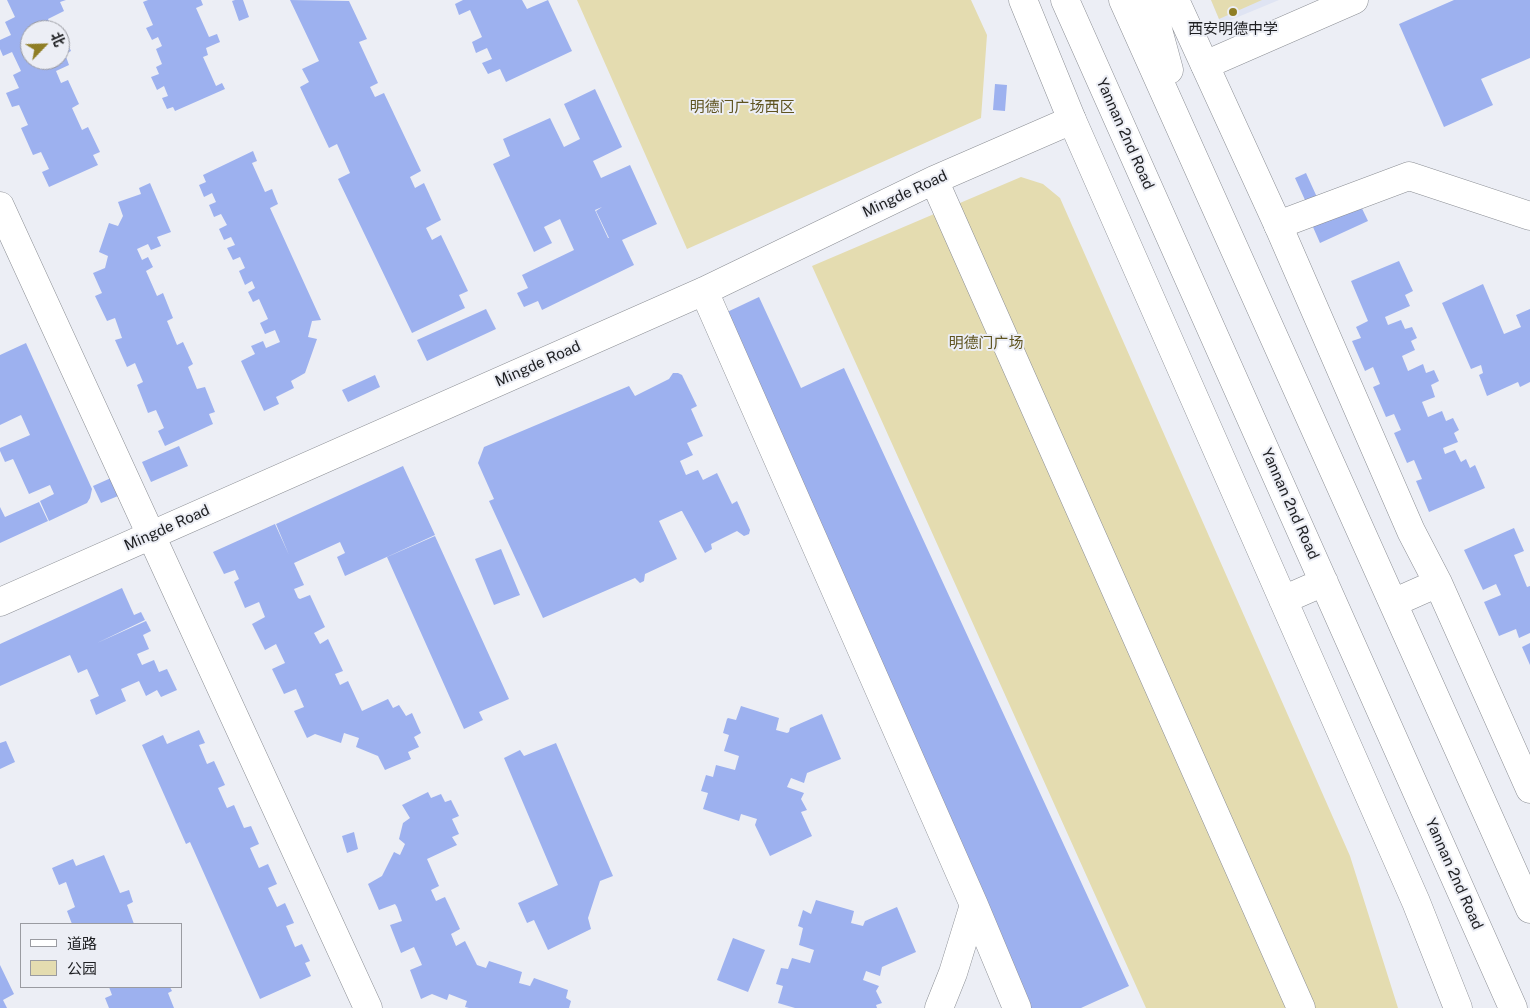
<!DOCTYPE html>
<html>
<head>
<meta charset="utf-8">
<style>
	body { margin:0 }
	#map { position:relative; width:1530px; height:1008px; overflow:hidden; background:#eceef5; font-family:"Public Sans","Noto Sans SC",sans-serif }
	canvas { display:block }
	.legend { position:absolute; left:20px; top:923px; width:162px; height:65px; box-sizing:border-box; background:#eceef5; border:1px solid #9a9ba1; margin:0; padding:6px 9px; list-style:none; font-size:15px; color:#1e1f22 }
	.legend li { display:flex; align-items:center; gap:10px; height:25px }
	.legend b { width:25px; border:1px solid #9a9ba1 }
	.north { position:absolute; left:20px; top:20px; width:50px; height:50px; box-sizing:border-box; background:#eceef5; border:1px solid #9a9ba1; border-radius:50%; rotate:66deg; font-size:14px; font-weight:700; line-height:20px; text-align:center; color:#1e1f22 }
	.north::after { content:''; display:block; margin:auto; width:18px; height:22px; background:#8f7e25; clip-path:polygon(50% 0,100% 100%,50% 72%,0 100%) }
</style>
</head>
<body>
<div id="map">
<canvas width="1530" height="1008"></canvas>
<ul class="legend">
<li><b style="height:6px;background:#fff"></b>道路</li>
<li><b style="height:14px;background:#e4dcb0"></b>公园</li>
</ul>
<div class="north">北</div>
</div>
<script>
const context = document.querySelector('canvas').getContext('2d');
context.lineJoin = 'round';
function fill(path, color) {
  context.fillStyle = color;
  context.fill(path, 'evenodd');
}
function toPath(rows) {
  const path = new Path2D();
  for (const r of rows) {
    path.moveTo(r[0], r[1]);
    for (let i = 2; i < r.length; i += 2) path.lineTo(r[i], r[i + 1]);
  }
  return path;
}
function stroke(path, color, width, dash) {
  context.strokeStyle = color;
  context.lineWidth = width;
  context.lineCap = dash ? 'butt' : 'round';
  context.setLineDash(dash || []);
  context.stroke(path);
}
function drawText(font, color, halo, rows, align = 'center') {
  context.font = font + ' "Public Sans","Noto Sans SC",sans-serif';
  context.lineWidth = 4;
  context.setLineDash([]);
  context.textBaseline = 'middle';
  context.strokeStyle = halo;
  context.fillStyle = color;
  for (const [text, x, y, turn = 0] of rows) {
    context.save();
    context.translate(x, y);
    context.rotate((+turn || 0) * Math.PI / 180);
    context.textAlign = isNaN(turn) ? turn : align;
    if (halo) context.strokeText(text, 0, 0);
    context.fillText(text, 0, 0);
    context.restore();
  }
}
fill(toPath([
	[1211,0,1279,0,1221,24]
]), '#dfe4f3');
fill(toPath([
	[577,0,971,0,987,35,981,118,687,249],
	[1211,0,1262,0,1219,19],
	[1021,177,1043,184,1060,198,1350,856,1398,1008,1146,1008,812,266]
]), '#e4dcb0');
fill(toPath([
	[7,0,66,0,60,2,64,11,48,19,53,30,30,30,30,60,60,60,60,30,54,30,60,27,71,51,65,54,69,65,56,71,61,83,68,80,79,104,72,108,82,130,88,127,100,152,93,155,98,165,49,187,42,172,49,169,41,152,33,155,21,128,28,125,19,105,12,107,6,93,19,88,13,75,21,71,12,52,3,56,0,49,0,40,11,35,5,22,15,17],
	[148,0,201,0,203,5,196,8,209,37,217,34,220,42,206,48,208,55,203,57,216,86,222,83,225,89,175,111,173,107,167,109,162,98,168,96,164,86,157,90,151,77,159,74,156,67,162,64,156,49,162,46,158,37,152,40,146,28,153,25,143,2],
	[235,0,243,0,249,17,239,21,232,1],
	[290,0,349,1,367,39,359,42,378,83,370,87,375,97,384,93,421,171,410,177,415,188,424,183,441,220,426,228,432,240,441,235,468,291,459,295,465,308,412,333,338,179,350,173,337,144,329,148,300,87,309,82,302,69,319,61],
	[463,0,522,0,527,9,548,0,572,51,506,82,500,69,488,74,482,63,492,59,487,48,476,53,472,42,482,37,470,10,459,15,455,4],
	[1454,0,1530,0,1530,58,1481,79,1493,105,1444,127,1399,24],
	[995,84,1007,85,1005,111,993,110],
	[595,89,622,147,593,161,601,178,630,165,657,224,622,240,634,265,542,310,538,301,524,307,517,293,528,288,522,275,574,250,560,219,544,227,552,243,534,252,493,164,510,156,503,139,550,118,564,147,580,139,564,104],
	[602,207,596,211,609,238,608,238,595,210],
	[253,151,257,161,252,163,265,192,272,189,278,204,270,208,321,320,312,321,308,337,317,339,305,373,291,381,294,388,276,397,279,404,264,411,241,361,255,354,251,346,263,341,266,348,280,342,275,330,265,334,260,323,268,319,259,299,253,302,248,292,255,288,252,281,245,285,239,271,245,268,240,257,233,260,227,248,235,245,231,237,224,240,219,229,227,225,221,214,214,217,209,205,216,202,212,193,204,197,199,185,206,182,203,175],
	[1306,173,1321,206,1310,211,1295,178],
	[150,183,171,232,157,237,161,246,151,250,148,244,137,249,142,260,148,257,153,267,146,271,157,296,163,293,173,318,167,321,177,345,183,342,193,364,188,367,197,389,205,387,215,412,209,414,213,424,165,446,158,431,164,428,156,410,148,413,137,385,143,382,135,363,127,367,115,340,122,338,115,318,107,321,95,296,102,293,93,273,105,268,108,256,99,252,109,223,118,226,123,216,118,202,141,194,139,188],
	[1356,196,1368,221,1320,243,1309,218],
	[1399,261,1413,291,1405,295,1410,306,1385,317,1388,325,1401,320,1405,329,1412,327,1417,338,1411,341,1415,350,1402,356,1408,371,1423,364,1426,373,1434,370,1439,381,1431,385,1435,397,1422,402,1428,417,1442,411,1446,421,1453,418,1459,430,1454,433,1458,442,1443,448,1445,454,1455,450,1461,462,1466,459,1470,468,1475,465,1485,488,1429,512,1416,481,1422,479,1414,460,1407,463,1394,433,1401,430,1394,414,1386,417,1373,387,1380,384,1373,367,1365,371,1352,341,1361,338,1356,327,1368,321,1351,281],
	[1483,284,1504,334,1521,327,1516,315,1530,309,1530,382,1520,387,1518,382,1487,396,1479,375,1483,373,1481,365,1471,369,1442,303],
	[759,297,801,388,844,368,1129,986,1081,1008,1031,1008,754,408,725,313],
	[486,309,496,329,427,361,417,340],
	[26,343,92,489,90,498,87,503,49,521,40,501,54,494,50,485,29,494,14,461,13,459,5,462,0,451,0,448,30,435,21,415,0,425,0,355],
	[673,373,678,373,682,375,697,406,691,409,703,436,687,443,693,455,680,461,686,475,698,470,703,480,717,473,732,504,737,501,750,530,749,534,744,536,737,531,711,544,712,549,705,553,682,511,681,511,659,521,677,559,645,574,644,581,640,583,635,578,543,618,489,501,494,499,478,463,484,447,629,386,635,396,669,379],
	[375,375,380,387,348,402,342,390],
	[179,446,188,466,151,482,142,462],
	[403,466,435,535,345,576,337,557,345,553,340,542,294,563,304,585,294,589,298,598,300,599,310,595,325,627,314,633,320,644,328,639,343,671,335,674,340,685,348,681,362,711,388,699,393,708,399,705,406,716,412,713,421,733,414,737,419,747,408,752,411,759,385,770,378,756,356,747,359,738,344,733,341,743,315,734,307,738,294,711,304,707,296,689,284,694,272,669,285,663,276,644,265,650,252,624,265,617,259,602,245,608,234,582,239,579,235,570,224,574,213,552,275,524,289,555,276,524],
	[111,478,118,496,101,503,93,486],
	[39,502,48,521,0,543,0,507,5,517],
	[1514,528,1524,551,1514,555,1527,587,1530,586,1530,633,1519,638,1516,629,1499,636,1484,602,1501,595,1496,584,1483,590,1464,550],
	[435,536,509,699,479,712,483,720,464,729,387,557],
	[501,549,520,595,494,605,475,559],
	[122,588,134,615,141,612,145,620,97,643,146,621,151,631,143,635,149,649,137,654,142,665,154,660,159,672,167,669,177,690,161,697,157,690,146,696,139,681,121,689,126,701,96,715,90,700,99,696,87,669,78,673,70,655,0,686,0,644],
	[1530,643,1530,665,1522,647],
	[741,706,779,718,776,730,787,733,789,732,790,728,822,714,841,759,807,773,804,783,791,778,787,787,804,793,801,799,807,810,801,812,812,836,770,856,755,825,757,819,741,814,739,821,703,809,708,793,701,791,706,775,713,777,716,765,735,770,739,756,724,751,729,735,723,733,727,719,728,718,736,720],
	[199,730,205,743,199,745,207,764,214,761,225,785,218,788,227,808,234,805,244,828,251,826,259,844,250,848,259,868,268,864,277,884,268,888,277,907,285,903,294,923,286,926,295,947,302,944,310,961,305,963,311,976,260,999,190,842,186,844,142,745,163,735,167,744],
	[6,741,15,762,0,769,0,743],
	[556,743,613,876,600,881,588,918,591,929,548,950,534,920,527,923,518,903,558,885,504,758,520,750,524,756],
	[428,792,431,798,441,794,445,802,451,800,459,816,452,819,459,834,452,837,457,845,427,859,439,886,431,890,436,901,445,897,460,929,451,934,456,946,465,941,477,965,486,968,489,961,522,972,519,983,530,986,534,978,568,990,566,998,571,1001,569,1008,469,1008,465,1007,467,1001,449,994,447,1000,432,994,421,999,410,970,422,965,414,947,401,953,390,925,402,921,397,907,395,904,379,910,368,884,382,876,394,852,400,855,405,844,399,839,403,823,410,818,402,805],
	[354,832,358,849,347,853,342,836],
	[104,855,120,893,129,890,133,902,127,905,134,924,72,924,67,911,75,907,66,882,59,885,52,868,73,859,76,866],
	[816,900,854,911,851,923,863,926,865,921,897,907,916,952,882,967,880,976,866,971,863,980,879,986,876,991,882,1003,876,1005,877,1008,795,1008,778,1003,783,986,776,984,781,968,788,969,792,958,810,963,814,950,799,945,803,928,798,926,803,910,811,914],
	[733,938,765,950,748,992,717,980],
	[0,965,14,994,3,1000,7,1008,0,1008],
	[109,987,170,987,172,991,168,993,174,1008,109,1008,105,998,112,995]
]), '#9db1ef');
const minor = toPath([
	[1205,65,1354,0],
	[934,180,1301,1008],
	[0,206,368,1008],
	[1278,225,1409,176,1530,216],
	[704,291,974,905,1017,1008],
	[0,602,704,291,934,180,1072,120],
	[939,1008,953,973,974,905]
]);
const major = toPath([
	[1023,0,1072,120,1416,902,1458,1008],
	[1065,0,1513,1008],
	[1123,0,1530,909],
	[1150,0,1169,70],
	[1175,0,1278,225,1411,531,1438,583,1530,789],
	[1283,600,1324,582],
	[1393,603,1438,583]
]);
stroke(minor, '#8b8e94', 29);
stroke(major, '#8b8e94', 29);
stroke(minor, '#fff', 28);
stroke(major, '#fff', 28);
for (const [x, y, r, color] of [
	[1233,12,5,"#8f7e25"]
]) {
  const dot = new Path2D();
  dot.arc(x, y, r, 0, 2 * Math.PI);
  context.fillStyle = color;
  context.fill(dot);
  stroke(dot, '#eceef5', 2);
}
drawText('15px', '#1e1f22', '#eceef5', [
	["西安明德中学",1233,29]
]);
drawText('15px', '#5e531f', '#eceef5', [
	["明德门广场西区",742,107],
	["明德门广场",986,343]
]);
drawText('15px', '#1e1f22', '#eceef5', [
	["Yannan 2nd Road",1125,134,66],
	["Mingde Road",905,194,-25],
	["Mingde Road",538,364,-24],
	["Yannan 2nd Road",1290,504,66],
	["Mingde Road",167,528,-24],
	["Yannan 2nd Road",1454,874,66]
]);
</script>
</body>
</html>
